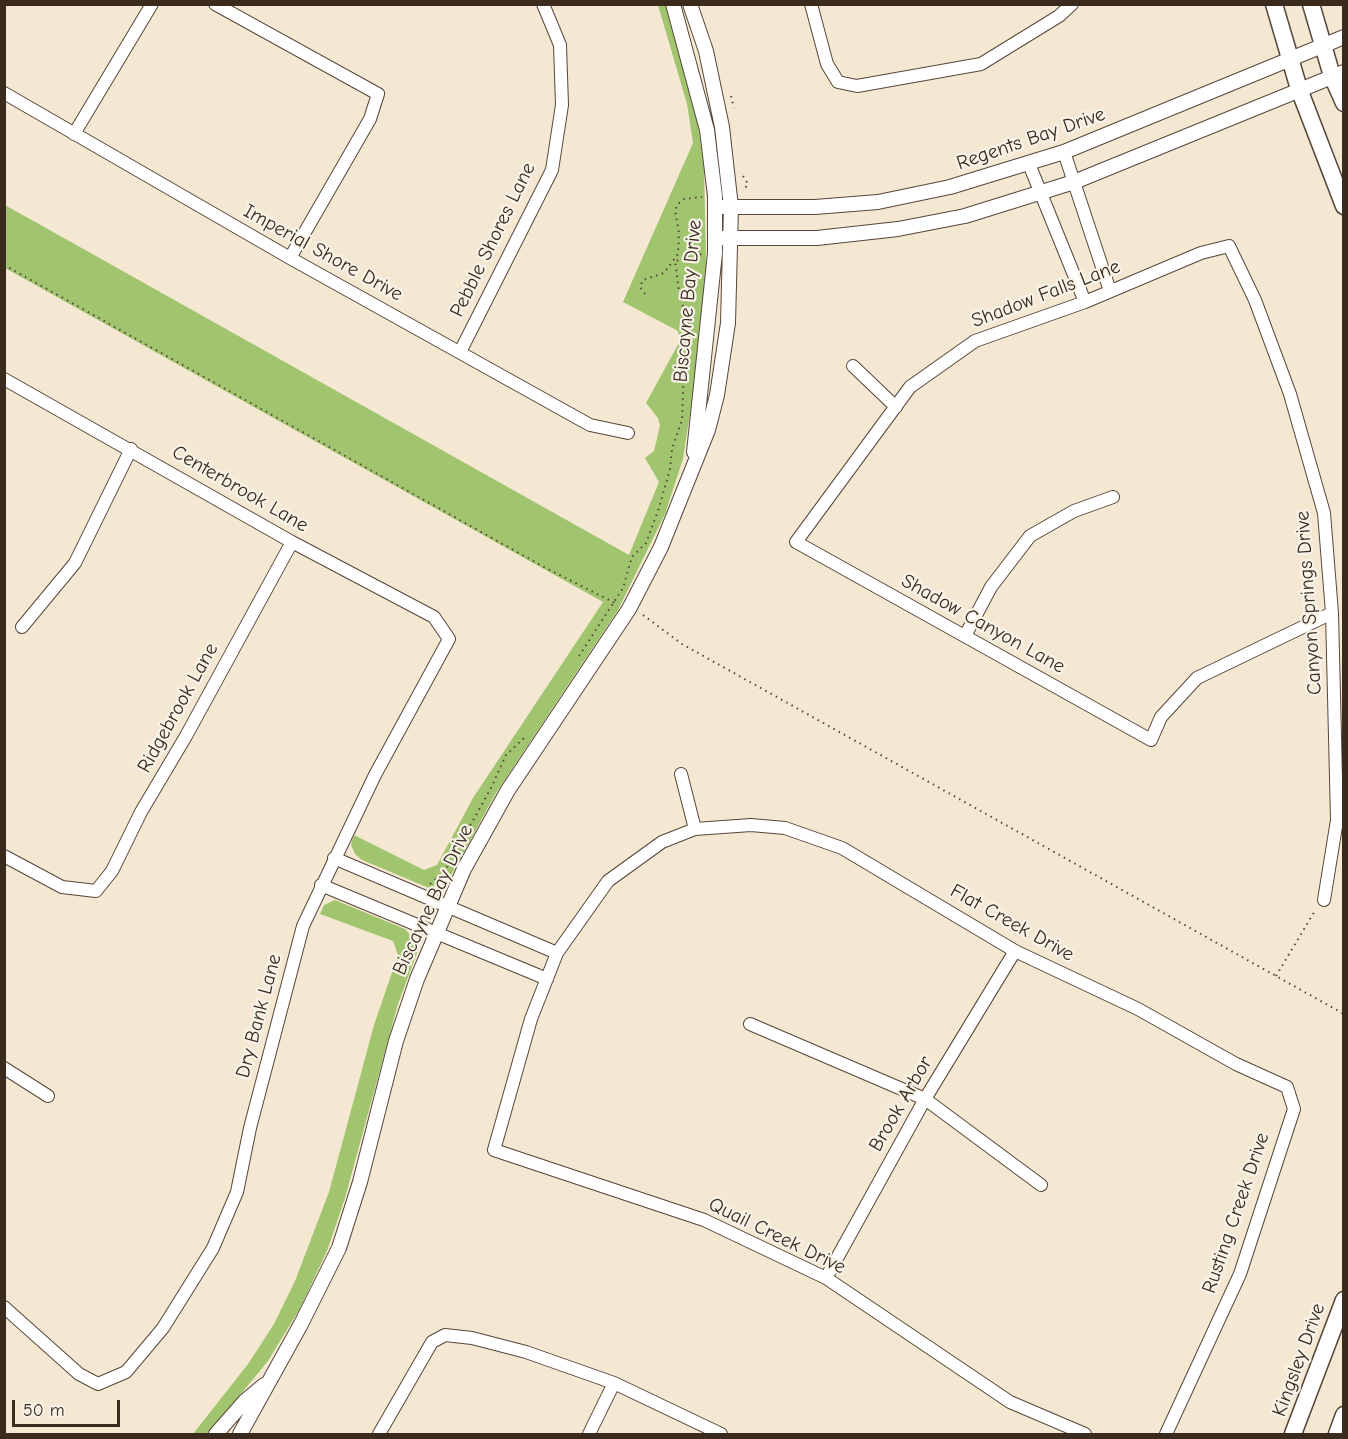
<!DOCTYPE html>
<html>
<head>
<meta charset="utf-8">
<style>
	body { margin:0 }
	#map { position:relative; width:1348px; height:1439px; overflow:hidden; background:#f5e8d3; font-family:"Comic Neue",sans-serif }
	canvas { display:block }
	.frame { position:absolute; inset:0; border:6px solid #3b2a1e; pointer-events:none }
	.scale { position:absolute; left:12px; top:1400px; width:108px; height:27px; box-sizing:border-box; border:3px solid #3b2a1e; border-top:0; padding-left:8px; font-size:18px; line-height:21px; white-space:nowrap; color:#3b2a1e; -webkit-text-stroke:4px #f7f3e8; paint-order:stroke }
</style>
</head>
<body>
<div id="map">
<canvas width="1348" height="1439"></canvas>
<div class="frame"></div>
<div class="scale">50 m</div>
</div>
<script>
const context = document.querySelector('canvas').getContext('2d');
context.lineJoin = 'round';
function fill(path, color) {
  context.fillStyle = color;
  context.fill(path, 'evenodd');
}
function toPath(rows) {
  const path = new Path2D();
  for (const r of rows) {
    path.moveTo(r[0], r[1]);
    for (let i = 2; i < r.length; i += 2) path.lineTo(r[i], r[i + 1]);
  }
  return path;
}
function stroke(path, color, width, dash) {
  context.strokeStyle = color;
  context.lineWidth = width;
  context.lineCap = dash ? 'butt' : 'round';
  context.setLineDash(dash || []);
  context.stroke(path);
}
function drawText(font, color, halo, rows, align = 'center') {
  context.font = font + ' "Comic Neue",sans-serif';
  context.lineWidth = 4.5;
  context.setLineDash([]);
  context.textBaseline = 'middle';
  context.strokeStyle = halo;
  context.fillStyle = color;
  for (const [text, x, y, turn = 0] of rows) {
    context.save();
    context.translate(x, y);
    context.rotate((+turn || 0) * Math.PI / 180);
    context.textAlign = isNaN(turn) ? turn : align;
    if (halo) context.strokeText(text, 0, 0);
    context.fillText(text, 0, 0);
    context.restore();
  }
}
fill(toPath([
	[658,5,667,5,696,109,704,169,707,302,683,459,665,514,618,610,496,793,449,879,429,888,362,860,355,854,351,845,354,835,424,870,437,865,473,798,603,602,5,268,5,205,629,555,659,482,645,458,654,451,660,426,658,418,646,403,680,341,678,331,623,302,693,143,687,104],
	[335,900,405,929,417,943,417,953,398,1004,345,1198,327,1251,299,1310,268,1361,208,1434,193,1434,248,1364,274,1324,295,1281,329,1192,374,1025,398,955,393,941,320,914,324,905]
]), '#a1c56e');
const minor = toPath([
	[215,4,378,94,370,119,290,258],
	[811,4,827,64,838,82,857,86,981,64,1059,16,1072,4],
	[4,93,290,258,590,425,628,433],
	[74,134,152,4],
	[1064,152,1110,291],
	[1029,164,1085,302],
	[460,352,552,170,562,105,560,45,543,4],
	[853,366,896,407],
	[4,379,292,542,434,617,449,639,375,775,303,926,250,1128,237,1192,213,1248,163,1328,126,1372,98,1384,79,1374,4,1307],
	[22,627,75,563,131,449],
	[965,636,991,587,1030,536,1074,511,1113,497],
	[681,774,695,829],
	[4,856,62,887,96,891,112,871,141,812,186,736,292,542],
	[334,858,557,953],
	[321,885,547,979],
	[1324,900,1337,820,1332,613,1324,513,1290,394,1255,300,1229,246,1201,253,1085,302,975,341,910,387,796,542,1151,740,1161,717,1197,678,1332,613],
	[750,1024,925,1099,1041,1185],
	[4,1068,48,1096],
	[826,1278,925,1099,1015,951],
	[379,1434,432,1342,445,1335,472,1338,526,1352,614,1383,721,1434],
	[589,1434,614,1383],
	[1085,1434,1010,1402,826,1278,704,1220,494,1150,531,1019,557,953,608,881,662,842,695,829,751,825,785,828,842,848,1015,951,1138,1009,1236,1064,1287,1087,1294,1109,1240,1274,1166,1434]
]);
const tertiary = toPath([
	[673,4,707,130,715,196,715,253,694,452],
	[715,207,815,207,878,202,950,187,1064,152,1344,37],
	[716,238,817,238,898,229,965,216,1074,182,1344,72],
	[216,1434,245,1401,264,1385],
	[240,1434,301,1324,339,1248,360,1182,396,1041,417,979,464,869,508,790,629,609,661,547,708,430,717,395,728,323,731,207,722,127,706,51,690,4]
]);
const secondary = toPath([
	[1274,4,1299,89,1344,206],
	[1311,4,1332,76,1344,103],
	[1293,1434,1344,1300],
	[1337,1434,1344,1415]
]);
stroke(minor, '#574639', 14);
stroke(tertiary, '#574639', 16);
stroke(secondary, '#574639', 19);
stroke(toPath([
	[731,96,734,108],
	[743,176,748,184,743,191],
	[4,265,542,566,615,603],
	[645,294,640,287,643,280,664,273,678,254,679,233,675,210,678,204,684,199,702,197],
	[691,329,680,298,675,261,702,254],
	[643,615,682,644,1344,1014],
	[579,656,623,588,632,557,646,543,659,508,670,469,672,449,682,420,684,367,690,341],
	[430,884,445,871,491,788,506,755,524,738],
	[1276,976,1316,909]
]), '#574639', 2, [1.5, 4.5]);
stroke(minor, '#fff', 12);
stroke(tertiary, '#fff', 14);
stroke(secondary, '#fff', 16);
drawText('20px', '#3b2a1e', '#f7f3e8', [
	["Regents Bay Drive",1031,139,-19],
	["Pebble Shores Lane",493,240,-64],
	["Imperial Shore Drive",323,253,29],
	["Shadow Falls Lane",1046,294,-21],
	["Biscayne Bay Drive",688,301,-85],
	["Centerbrook Lane",240,489,30],
	["Canyon Springs Drive",1309,603,-94],
	["Shadow Canyon Lane",983,624,29],
	["Ridgebrook Lane",178,708,-61],
	["Biscayne Bay Drive",433,900,-65],
	["Flat Creek Drive",1012,923,29],
	["Dry Bank Lane",259,1016,-75],
	["Brook Arbor",901,1104,-60],
	["Rusting Creek Drive",1236,1213,-71],
	["Quail Creek Drive",777,1236,26],
	["Kingsley Drive",1299,1360,-70]
]);
</script>
</body>
</html>
